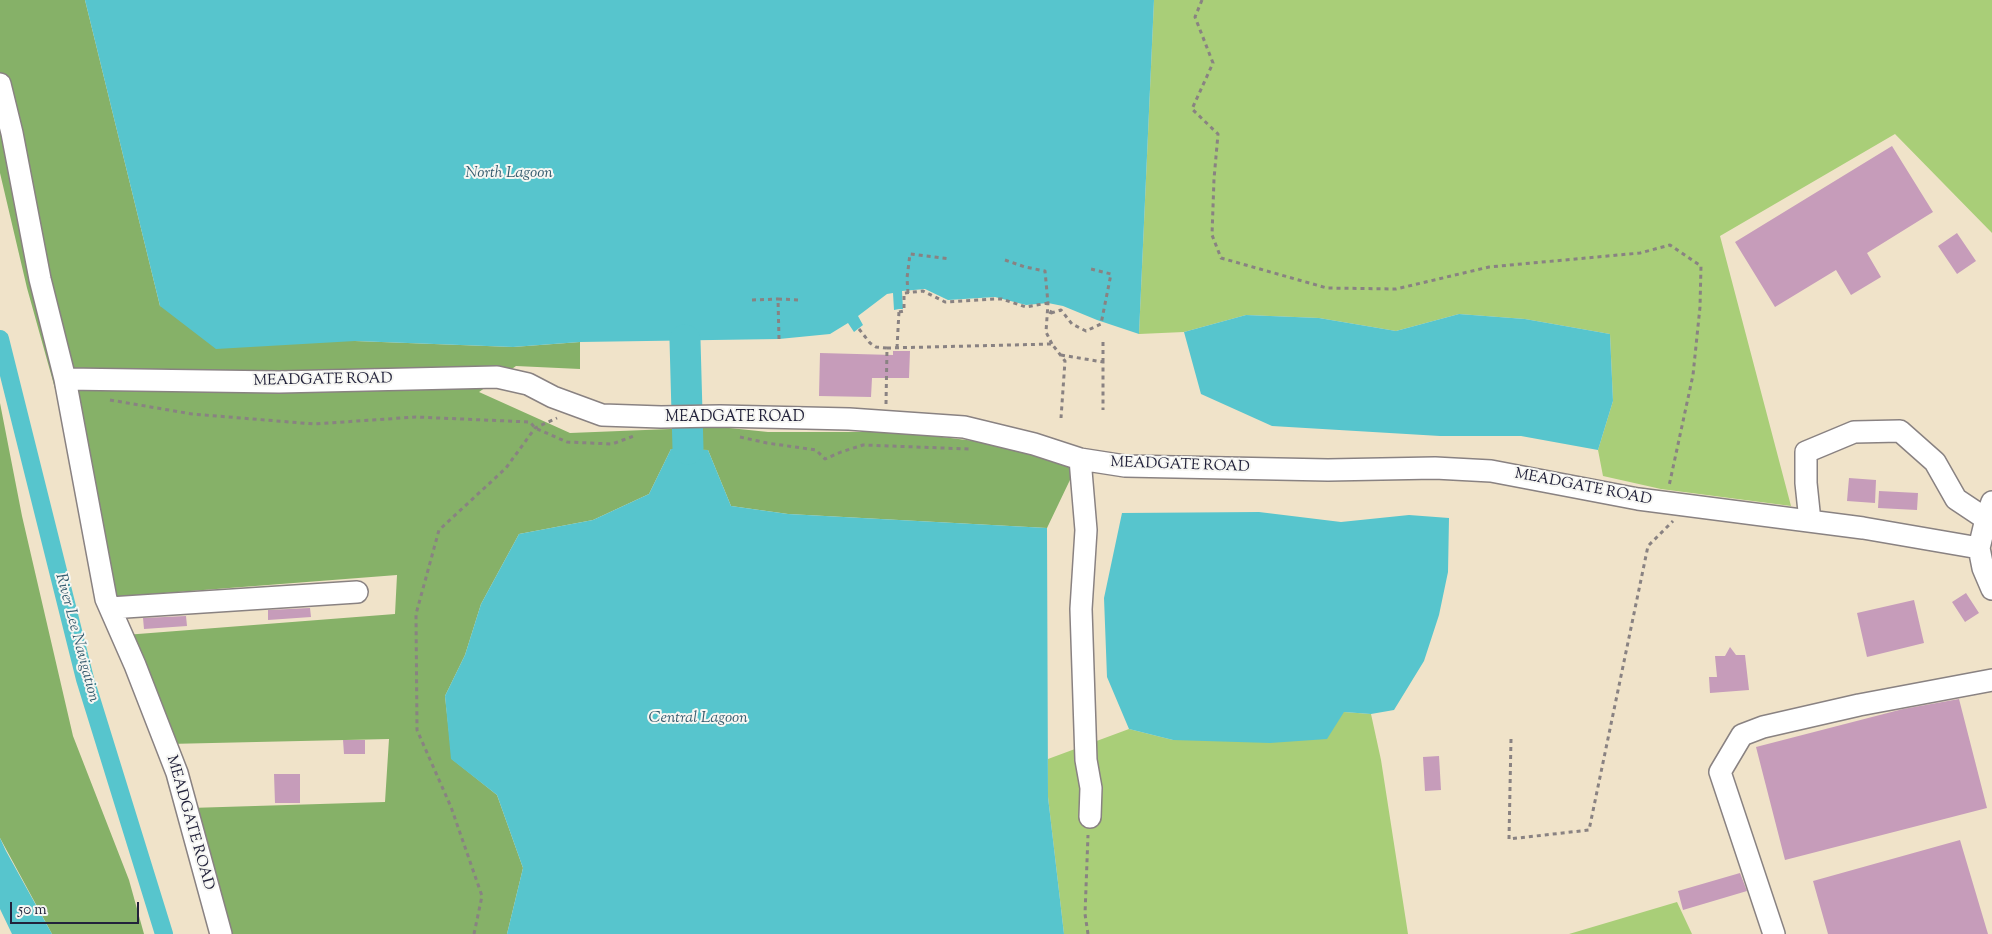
<!DOCTYPE html>
<html>
<head>
<meta charset="utf-8">
<style>
	body { margin:0 }
	#map { position:relative; width:1992px; height:934px; overflow:hidden; background:#f0e3c9; font-family:"Sorts Mill Goudy",serif }
	canvas { display:block }
	.scale { position:absolute; left:10px; top:902px; width:129px; height:22px; box-sizing:border-box; border:2px solid #22223b; border-top:0; padding-left:6px; font-size:15px; line-height:18px; white-space:nowrap; color:#22223b; -webkit-text-stroke:4px #f6f6f2; paint-order:stroke }
</style>
</head>
<body>
<div id="map">
<canvas width="1992" height="934"></canvas>
<div class="scale">50 m</div>
</div>
<script>
const context = document.querySelector('canvas').getContext('2d');
context.lineJoin = 'round';
function fill(path, color) {
  context.fillStyle = color;
  context.fill(path, 'evenodd');
}
function toPath(rows) {
  const path = new Path2D();
  for (const r of rows) {
    path.moveTo(r[0], r[1]);
    for (let i = 2; i < r.length; i += 2) path.lineTo(r[i], r[i + 1]);
  }
  return path;
}
function stroke(path, color, width, dash) {
  context.strokeStyle = color;
  context.lineWidth = width;
  context.lineCap = dash ? 'butt' : 'round';
  context.setLineDash(dash || []);
  context.stroke(path);
}
function drawText(font, color, halo, rows, align = 'center') {
  context.font = font + ' "Sorts Mill Goudy",serif';
  context.lineWidth = 4;
  context.setLineDash([]);
  context.textBaseline = 'middle';
  context.strokeStyle = halo;
  context.fillStyle = color;
  for (const [text, x, y, turn = 0] of rows) {
    context.save();
    context.translate(x, y);
    context.rotate((+turn || 0) * Math.PI / 180);
    context.textAlign = isNaN(turn) ? turn : align;
    if (halo) context.strokeText(text, 0, 0);
    context.fillText(text, 0, 0);
    context.restore();
  }
}
fill(toPath([
	[1154,0,1992,0,1992,233,1895,134,1720,236,1791,506,1661,489,1603,476,1598,450,1613,401,1610,334,1525,319,1459,314,1396,331,1319,318,1246,315,1184,332,1139,334],
	[1344,712,1371,714,1381,760,1408,934,1064,934,1048,797,1048,759,1129,729,1173,740],
	[1677,902,1692,934,1569,934]
]), '#a9ce78');
fill(toPath([
	[0,0,85,0,160,306,355,341,513,347,580,342,580,369,516,366,479,392,570,433,720,427,768,432,902,432,1023,447,1080,459,1047,528,788,514,731,506,708,450,671,449,649,494,593,520,519,534,481,604,465,655,445,696,452,759,497,795,523,868,507,934,227,934,190,808,385,802,389,739,168,744,125,635,395,614,397,575,113,597,27,288,0,173],
	[0,403,22,516,73,736,129,880,144,934,52,934,0,838]
]), '#86b168');
fill(toPath([
	[85,0,1154,0,1139,334,1097,320,1063,306,1048,303,1026,305,995,297,948,300,925,289,902,291,903,309,899,309,894,310,893,293,887,294,858,316,863,325,854,332,848,323,830,334,779,339,580,342,513,347,355,341,216,349,160,306],
	[1459,314,1525,319,1610,334,1613,401,1598,450,1521,436,1440,436,1272,426,1201,394,1184,332,1246,315,1319,318,1396,331],
	[671,449,708,450,731,506,788,514,1047,528,1048,797,1064,934,507,934,523,868,497,795,451,759,445,696,465,655,481,604,519,534,593,520,649,494],
	[1259,512,1341,522,1409,515,1449,518,1448,572,1439,615,1424,661,1394,710,1371,714,1344,712,1327,739,1270,743,1173,740,1129,729,1107,677,1104,598,1122,513],
	[0,838,6,851,52,934,12,934,0,909]
]), '#57c5cd');
stroke(toPath([
	[0,339,85,679,164,934]
]), '#57c5cd', 18);
stroke(toPath([
	[685,340,688,449]
]), '#57c5cd', 31);
fill(toPath([
	[1892,146,1933,212,1867,253,1881,277,1851,295,1836,270,1775,307,1735,242],
	[1957,233,1976,261,1957,274,1938,246],
	[893,351,910,351,909,378,872,378,871,397,819,396,820,353,893,355],
	[1849,478,1876,480,1875,503,1847,501],
	[1879,491,1918,493,1917,510,1878,508],
	[1966,593,1979,613,1965,622,1952,602],
	[1914,600,1924,643,1867,657,1857,613],
	[310,608,311,617,268,620,268,610],
	[186,616,187,626,144,629,143,618],
	[1730,647,1736,655,1745,655,1749,690,1710,693,1709,677,1717,677,1715,656,1725,656],
	[1959,699,1987,808,1785,860,1756,747,1903,709],
	[343,740,365,740,365,754,344,754],
	[1439,756,1441,790,1425,791,1423,757],
	[274,774,300,774,300,803,275,803],
	[1960,840,1988,934,1828,934,1813,881],
	[1740,873,1747,891,1683,910,1678,891]
]), '#c69cba');
const minor = toPath([
	[0,84,12,133,40,279,65,379,106,599,135,665,177,773,221,934],
	[65,379,279,382,497,377,528,384,553,397,602,415,661,417,720,416,849,419,964,427,1034,444,1080,459,1125,466,1328,470,1435,468,1491,471,1638,499,1863,528,1979,548],
	[1080,459,1086,530,1081,609,1086,760,1091,788,1090,817],
	[1992,502,1986,519,1979,548,1983,568,1992,589],
	[1810,521,1806,483,1806,452,1854,432,1900,431,1935,462,1956,499,1986,519],
	[110,608,357,592],
	[1774,934,1720,772,1742,735,1763,727,1859,705,1992,680]
]);
stroke(minor, '#898282', 24);
stroke(toPath([
	[1202,0,1195,17,1213,63,1192,109,1218,134,1214,179,1212,235,1221,258,1327,288,1396,289,1489,267,1640,253,1670,245,1701,266,1700,307,1693,375,1669,486],
	[1005,260,1025,267,1045,271,1048,303,1046,332,1052,344],
	[908,293,907,278,910,254,950,259],
	[752,300,778,299],
	[899,312,904,311,904,293,923,291,945,302,994,299,1002,299,1026,307,1048,303],
	[1051,313,1061,310,1072,324,1086,331,1101,324,1111,274,1091,269],
	[1050,314,1053,307],
	[859,329,870,343,876,347,887,348],
	[779,339,778,299,800,300],
	[897,348,899,311],
	[1061,355,1103,362,1103,410],
	[1103,362,1103,342],
	[110,400,192,414,314,424,416,417,530,422,535,428,567,442,612,444,634,436],
	[886,404,887,348,1052,344,1065,361,1061,418],
	[740,437,767,443,816,450,825,459,841,452,863,445,969,449],
	[1511,739,1509,839,1589,830,1648,546,1673,521],
	[474,934,482,896,451,807,417,730,416,614,439,530,506,468,535,428,557,418],
	[1088,934,1085,914,1088,835]
]), '#898282', 3, [4, 4]);
stroke(minor, '#fff', 21);
drawText('15px', '#22223b', '#f6f6f2', [
	["MEADGATE ROAD",323,381,-1],
	["MEADGATE ROAD",735,418],
	["MEADGATE ROAD",1180,466,2],
	["MEADGATE ROAD",1583,488,11],
	["MEADGATE ROAD",189,823,74]
]);
drawText('italic 16px', '#355b6e', '#f6f6f2', [
	["North Lagoon",509,174],
	["River Lee Navigation",76,638,75],
	["Central Lagoon",698,719]
]);
</script>
</body>
</html>
